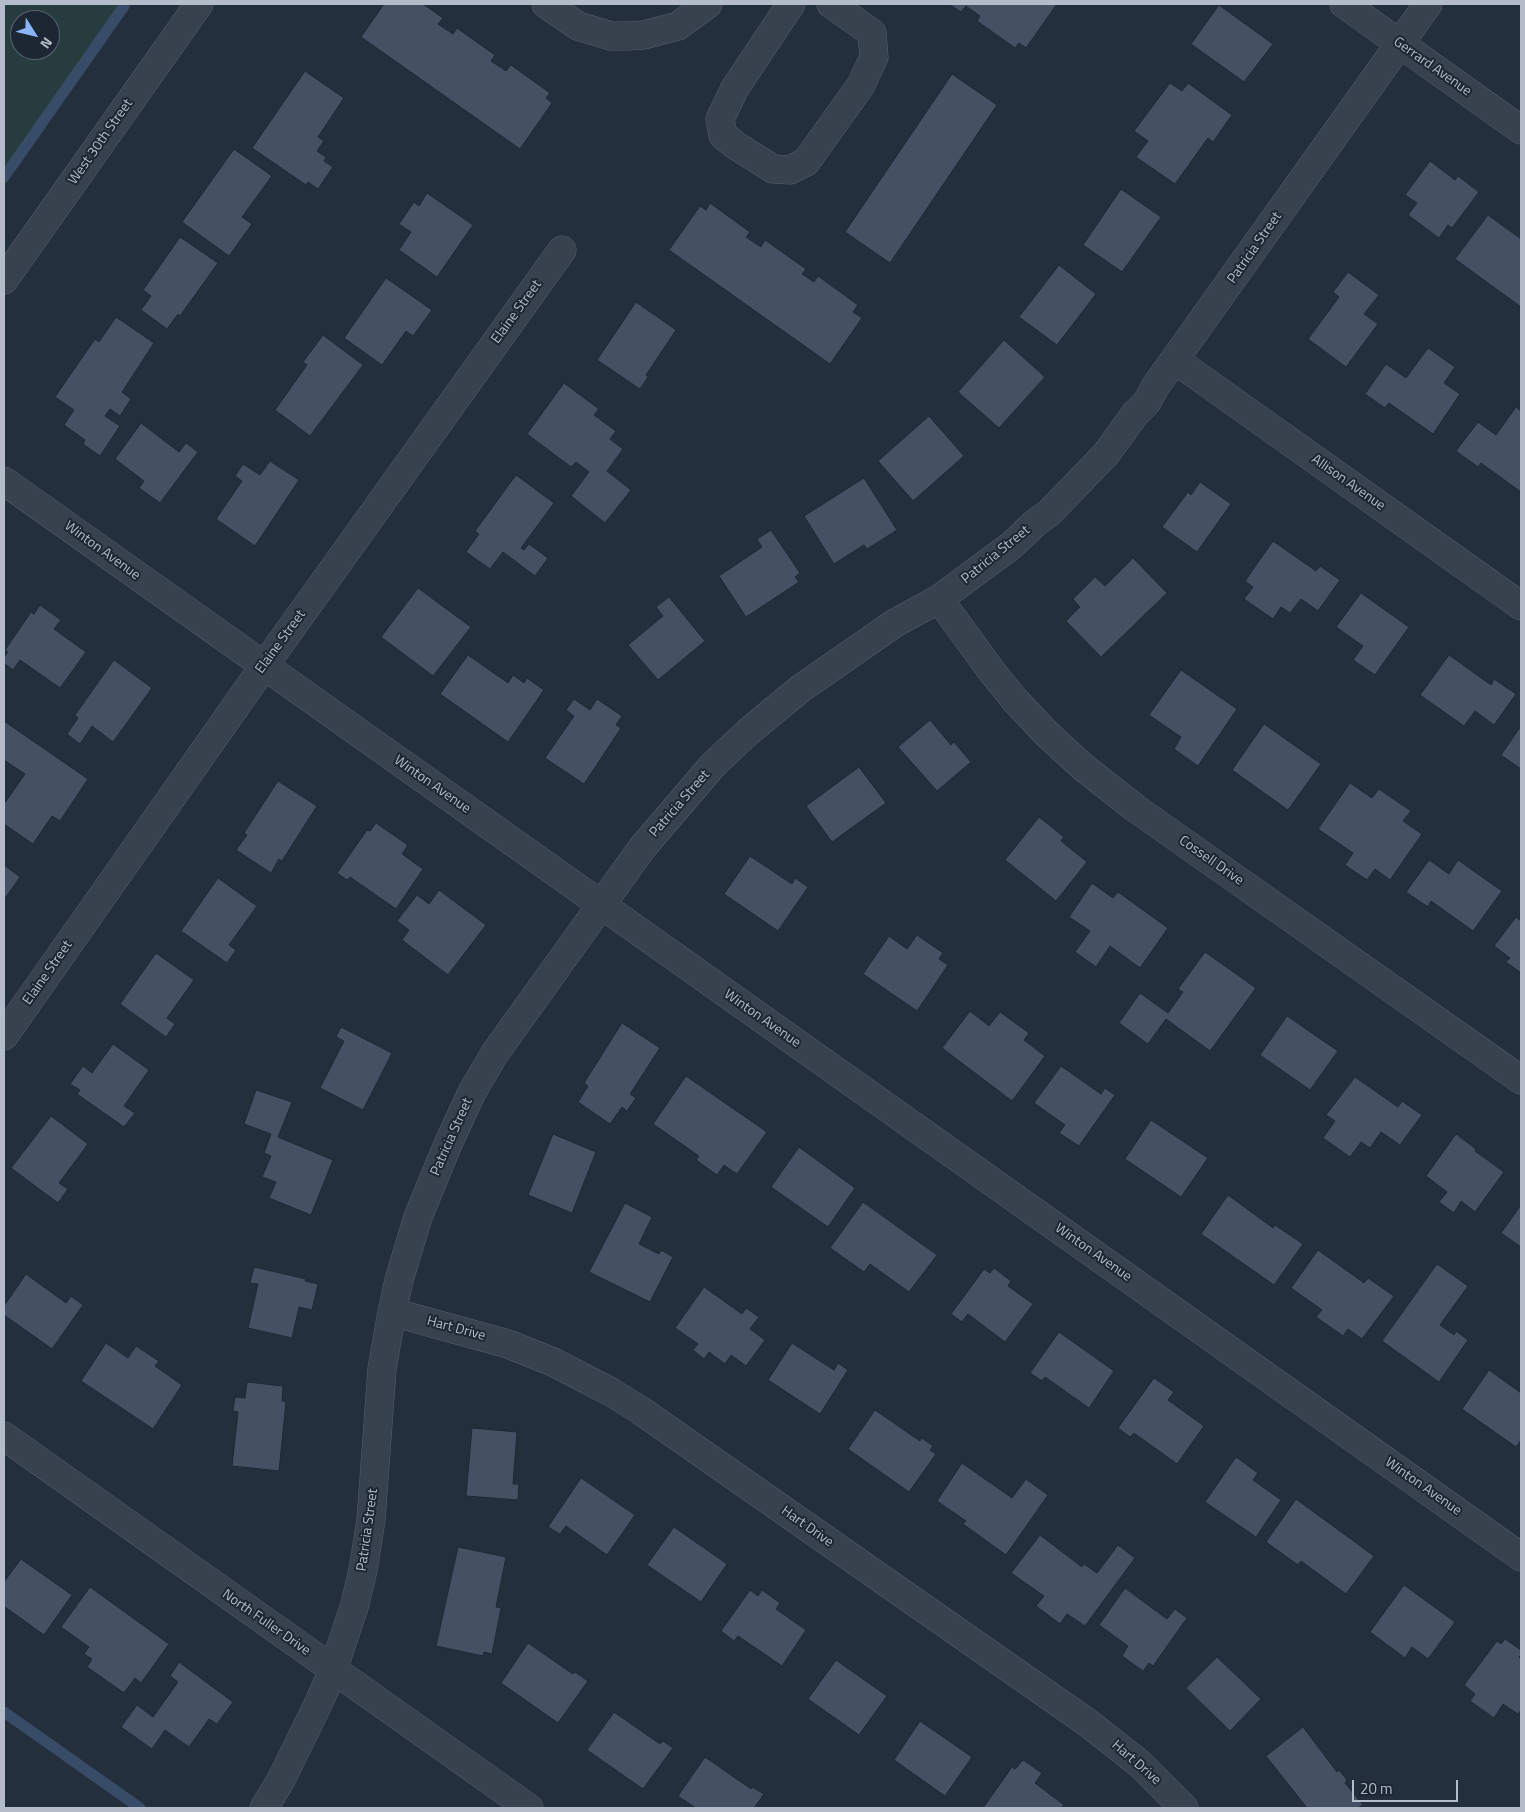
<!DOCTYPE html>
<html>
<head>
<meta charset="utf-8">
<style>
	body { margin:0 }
	#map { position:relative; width:1525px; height:1812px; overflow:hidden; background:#242f3e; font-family:"Titillium Web",sans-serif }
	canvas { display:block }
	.frame { position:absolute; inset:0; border:5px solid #b4bcc9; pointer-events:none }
	.north { position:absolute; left:10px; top:10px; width:50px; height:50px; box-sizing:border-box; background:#1d2633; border:1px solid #59626f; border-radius:50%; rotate:126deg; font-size:14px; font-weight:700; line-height:20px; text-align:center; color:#b4bcc9 }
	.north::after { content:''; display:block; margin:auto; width:18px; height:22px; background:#8ab4f8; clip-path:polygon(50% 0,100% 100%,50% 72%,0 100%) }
	.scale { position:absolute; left:1352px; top:1780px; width:106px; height:22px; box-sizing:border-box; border:2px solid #b4bcc9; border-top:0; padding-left:6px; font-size:15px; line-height:18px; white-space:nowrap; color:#b4bcc9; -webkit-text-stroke:4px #1d2633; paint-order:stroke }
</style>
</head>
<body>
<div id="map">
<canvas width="1525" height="1812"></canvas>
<div class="frame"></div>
<div class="north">N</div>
<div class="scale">20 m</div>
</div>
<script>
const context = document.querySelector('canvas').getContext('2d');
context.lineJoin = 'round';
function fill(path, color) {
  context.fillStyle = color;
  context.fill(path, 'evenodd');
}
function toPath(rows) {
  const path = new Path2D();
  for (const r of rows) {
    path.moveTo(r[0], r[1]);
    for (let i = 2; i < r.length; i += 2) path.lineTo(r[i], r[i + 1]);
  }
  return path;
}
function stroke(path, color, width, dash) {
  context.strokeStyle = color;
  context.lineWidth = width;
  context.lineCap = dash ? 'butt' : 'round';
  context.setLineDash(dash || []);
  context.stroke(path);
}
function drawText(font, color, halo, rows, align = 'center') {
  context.font = font + ' "Titillium Web",sans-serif';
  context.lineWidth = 4;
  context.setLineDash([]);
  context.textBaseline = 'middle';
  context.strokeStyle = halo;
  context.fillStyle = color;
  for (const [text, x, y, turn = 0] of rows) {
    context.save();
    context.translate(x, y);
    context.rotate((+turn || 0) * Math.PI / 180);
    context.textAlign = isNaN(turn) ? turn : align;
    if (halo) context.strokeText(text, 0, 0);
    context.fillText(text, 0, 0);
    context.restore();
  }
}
fill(toPath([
	[4,4,126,4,4,177],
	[20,20,50,20,50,50,20,50]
]), '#263c3f');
stroke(toPath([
	[4,177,124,6],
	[4,1712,140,1808]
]), '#394c67', 11);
const building = toPath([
	[384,4,423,4,443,18,438,24,453,34,457,28,495,55,491,61,506,71,511,65,550,93,546,98,552,103,520,149,361,37,384,4],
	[949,4,1057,4,1026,48,1019,43,1015,48,977,21,980,16,966,6,961,12,949,4],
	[1219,5,1273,44,1244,82,1191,44,1219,5],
	[305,71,344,98,318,137,324,141,317,151,326,157,324,161,333,167,318,189,308,182,306,185,252,148,305,71],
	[952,74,997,105,890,263,845,232,952,74],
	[1170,83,1182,91,1188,83,1232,115,1213,142,1208,138,1175,184,1136,157,1148,141,1134,131,1170,83],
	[234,149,272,176,242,217,252,224,229,256,182,222,234,149],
	[1430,161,1455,180,1458,176,1479,192,1452,228,1448,225,1439,238,1408,215,1417,203,1405,195,1430,161],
	[1121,189,1161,217,1122,272,1083,245,1121,189],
	[427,193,473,225,437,277,399,250,411,232,399,224,414,202,419,206,427,193],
	[710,203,750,232,746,237,761,247,765,240,806,269,802,274,814,282,818,276,858,305,853,312,862,318,830,364,669,250,700,206,706,210,710,203],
	[1488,215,1521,239,1521,307,1455,259,1488,215],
	[180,237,218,263,180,316,178,314,167,329,141,310,151,296,143,290,180,237],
	[1059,265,1096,294,1057,345,1019,317,1059,265],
	[1348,272,1379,295,1364,314,1378,324,1346,367,1308,339,1339,297,1333,292,1348,272],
	[386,278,432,310,413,336,406,331,382,365,344,338,386,278],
	[636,302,676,330,646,375,648,377,640,389,597,360,636,302],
	[116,317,154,343,122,392,131,399,120,416,110,409,105,416,120,426,100,456,83,444,85,440,64,425,74,410,55,397,95,339,99,342,116,317],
	[323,335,363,365,310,436,275,410,307,365,303,362,323,335],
	[1004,340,1045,377,999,428,958,392,1004,340],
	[1428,348,1455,367,1444,383,1460,394,1433,434,1389,403,1385,408,1365,394,1386,364,1406,378,1428,348],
	[564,383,599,409,594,415,616,431,610,439,623,449,607,471,631,490,605,523,571,496,589,472,576,462,571,467,527,434,564,383],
	[1516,407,1521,411,1521,492,1481,463,1478,467,1456,451,1478,422,1496,435,1516,407],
	[929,416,964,456,913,501,878,461,929,416],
	[141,423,179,452,186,443,198,452,160,503,139,488,144,481,115,459,141,423],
	[270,461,299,480,255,546,216,519,242,481,235,476,243,464,260,475,270,461],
	[516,475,554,503,521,548,524,550,529,544,548,558,535,576,503,552,490,569,466,552,479,534,475,531,516,475],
	[864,478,897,530,867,549,864,545,834,564,804,516,864,478],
	[1200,482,1231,504,1197,552,1162,527,1188,492,1191,495,1200,482],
	[771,530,800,573,795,577,799,582,746,617,719,576,762,547,757,539,771,530],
	[1273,541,1316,571,1320,566,1340,580,1318,611,1301,599,1290,613,1281,607,1273,619,1244,599,1253,587,1245,581,1273,541],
	[1133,558,1167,593,1101,657,1066,621,1080,607,1073,599,1095,577,1105,586,1133,558],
	[418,588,471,627,433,676,381,637,418,588],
	[1361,593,1409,627,1375,675,1353,660,1363,646,1336,627,1361,593],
	[669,597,705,641,658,680,628,645,663,616,656,607,669,597],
	[40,605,61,620,54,629,86,652,60,688,20,660,13,670,4,663,4,657,8,652,5,650,31,612,34,614,40,605],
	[468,655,508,683,513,675,524,683,527,678,544,690,508,742,440,694,468,655],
	[1449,655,1491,685,1494,679,1516,694,1494,725,1475,711,1464,726,1420,695,1449,655],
	[114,660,152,688,113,742,92,726,80,744,67,734,78,718,75,715,114,660],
	[1181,670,1237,709,1198,766,1174,749,1181,737,1149,715,1181,670],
	[574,699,590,710,597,699,622,716,616,725,621,728,584,784,545,758,574,716,566,710,574,699],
	[930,720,951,745,954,742,971,762,937,791,898,747,930,720],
	[4,721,88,779,60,821,52,816,33,844,4,824,4,804,25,774,4,760,4,721],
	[1264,724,1321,764,1288,810,1232,770,1264,724],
	[1521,726,1521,769,1501,755,1521,726],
	[859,767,886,803,832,842,806,806,859,767],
	[278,781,317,806,282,861,279,859,271,873,236,850,247,835,244,833,278,781],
	[1350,783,1372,798,1379,789,1411,811,1403,821,1422,834,1390,880,1375,869,1367,880,1345,865,1353,853,1318,829,1350,783],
	[1039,817,1064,837,1061,841,1087,862,1056,901,1005,860,1039,817],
	[376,823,408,845,402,854,423,869,396,909,350,877,347,880,337,873,367,830,370,831,376,823],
	[750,856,792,884,795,878,808,887,778,931,724,894,750,856],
	[1429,860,1449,874,1458,860,1502,891,1473,931,1431,901,1428,907,1406,892,1429,860],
	[4,865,20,877,4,900,4,865],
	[218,878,257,906,229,945,236,950,227,963,181,931,218,878],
	[1092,883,1113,898,1118,892,1168,928,1140,968,1110,946,1096,967,1075,952,1090,931,1069,917,1092,883],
	[439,890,486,925,448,975,402,940,409,930,397,921,417,895,429,904,439,890],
	[1516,917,1521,921,1521,973,1506,962,1510,958,1494,946,1516,917],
	[917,935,943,953,939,959,948,965,917,1011,863,974,889,936,907,949,917,935],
	[1205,952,1256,988,1210,1051,1166,1019,1148,1044,1119,1023,1140,993,1168,1013,1183,992,1178,989,1205,952],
	[156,953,194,980,167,1018,175,1024,166,1037,120,1004,156,953],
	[970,1011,989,1026,1000,1012,1029,1033,1024,1040,1045,1056,1012,1101,942,1048,970,1011],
	[1287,1016,1338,1051,1310,1090,1260,1055,1287,1016],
	[622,1023,660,1048,630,1094,636,1098,627,1111,622,1107,610,1124,578,1102,588,1086,584,1083,622,1023],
	[341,1027,392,1053,363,1110,320,1088,344,1041,336,1037,341,1027],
	[113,1044,149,1070,124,1106,135,1113,124,1127,77,1094,80,1090,70,1084,83,1066,92,1073,113,1044],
	[1061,1066,1101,1094,1105,1088,1115,1095,1079,1146,1059,1133,1065,1125,1034,1103,1061,1066],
	[686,1076,767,1132,737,1174,724,1165,717,1175,696,1160,699,1156,653,1124,686,1076],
	[1355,1077,1398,1107,1402,1101,1422,1115,1400,1145,1381,1132,1370,1148,1361,1142,1350,1157,1323,1138,1335,1121,1326,1115,1355,1077],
	[256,1090,292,1102,278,1137,333,1160,311,1215,269,1198,276,1182,262,1177,271,1156,264,1153,271,1134,244,1124,256,1090],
	[51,1116,88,1144,59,1183,68,1189,58,1203,11,1168,51,1116],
	[1151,1120,1208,1158,1181,1197,1125,1159,1151,1120],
	[553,1134,596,1152,572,1213,528,1195,553,1134],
	[1456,1134,1476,1149,1475,1151,1504,1172,1475,1212,1461,1201,1454,1213,1439,1202,1447,1192,1426,1176,1456,1134],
	[799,1147,855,1188,828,1227,771,1187,799,1147],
	[1228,1195,1273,1228,1275,1225,1303,1244,1274,1285,1201,1234,1228,1195],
	[863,1202,937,1255,909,1292,870,1264,864,1272,830,1248,863,1202],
	[625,1203,652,1217,639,1244,659,1254,661,1250,673,1257,650,1302,589,1272,625,1203],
	[1521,1205,1521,1247,1501,1233,1521,1205],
	[1318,1250,1364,1283,1368,1278,1394,1296,1362,1339,1348,1329,1343,1336,1316,1317,1322,1310,1291,1288,1318,1250],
	[1437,1264,1468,1286,1440,1325,1454,1335,1456,1331,1468,1340,1439,1382,1382,1341,1437,1264],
	[254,1267,306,1279,305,1281,318,1284,312,1310,299,1307,292,1338,248,1328,258,1284,250,1283,254,1267],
	[994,1268,1011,1281,1008,1286,1033,1304,1005,1342,968,1314,962,1322,951,1314,984,1269,990,1273,994,1268],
	[26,1274,66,1303,71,1296,83,1305,52,1349,4,1315,4,1306,26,1274],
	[704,1287,742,1314,746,1308,759,1317,750,1329,765,1340,746,1366,731,1355,725,1364,709,1352,704,1359,693,1350,698,1344,675,1328,704,1287],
	[1059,1332,1114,1371,1089,1408,1045,1377,1042,1381,1030,1373,1059,1332],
	[106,1343,128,1358,136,1346,159,1361,155,1366,182,1385,153,1429,81,1381,106,1343],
	[792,1343,834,1370,838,1363,848,1370,820,1414,768,1380,792,1343],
	[1489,1370,1521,1393,1521,1440,1516,1447,1462,1409,1489,1370],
	[1154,1378,1174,1392,1168,1400,1204,1426,1177,1464,1134,1433,1130,1437,1118,1428,1154,1378],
	[247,1382,283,1386,282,1401,286,1402,279,1471,232,1466,238,1412,233,1411,235,1397,245,1398,247,1382],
	[875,1410,920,1441,922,1438,933,1446,930,1450,936,1454,909,1492,848,1449,875,1410],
	[472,1428,517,1432,513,1484,519,1484,518,1500,466,1496,472,1428],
	[1236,1457,1258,1473,1253,1480,1281,1500,1256,1537,1205,1502,1236,1457],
	[962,1463,1012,1498,1026,1479,1048,1495,1006,1555,963,1524,966,1521,937,1501,962,1463],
	[581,1478,635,1515,607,1555,566,1526,560,1534,548,1527,581,1478],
	[1296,1499,1374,1556,1346,1594,1301,1561,1298,1565,1266,1542,1296,1499],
	[674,1527,727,1564,701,1602,647,1565,674,1527],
	[1040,1535,1082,1567,1084,1564,1097,1573,1118,1545,1135,1558,1085,1626,1067,1614,1060,1624,1036,1606,1044,1596,1011,1573,1040,1535],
	[458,1547,506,1557,496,1607,501,1608,492,1654,484,1652,483,1656,436,1646,458,1547],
	[21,1559,72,1595,44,1635,5,1607,4,1609,4,1582,21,1559],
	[1404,1585,1455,1622,1428,1659,1412,1647,1405,1658,1370,1632,1404,1585],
	[90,1587,169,1644,141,1683,135,1678,124,1693,87,1667,92,1659,84,1654,89,1647,61,1627,90,1587],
	[1125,1588,1167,1619,1175,1609,1187,1618,1153,1666,1149,1663,1143,1671,1122,1656,1128,1646,1099,1625,1125,1588],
	[750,1590,758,1596,762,1590,780,1603,776,1609,806,1630,782,1666,738,1636,734,1641,721,1631,750,1590],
	[1505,1639,1521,1650,1521,1655,1519,1657,1521,1659,1521,1710,1518,1714,1503,1704,1494,1718,1470,1701,1475,1694,1464,1685,1497,1641,1501,1644,1505,1639],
	[528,1643,573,1674,575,1672,588,1681,558,1723,501,1683,528,1643],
	[1217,1657,1261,1699,1230,1731,1186,1688,1217,1657],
	[836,1660,887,1696,859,1735,808,1699,836,1660],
	[179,1662,233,1702,217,1724,209,1719,189,1747,165,1730,152,1749,121,1727,137,1705,153,1717,178,1682,170,1676,179,1662],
	[614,1712,660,1744,663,1741,673,1748,643,1789,587,1750,614,1712],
	[920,1721,972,1757,945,1796,894,1760,920,1721],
	[1303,1727,1337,1772,1339,1770,1347,1780,1345,1783,1363,1805,1357,1808,1307,1808,1266,1756,1303,1727],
	[705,1757,751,1789,752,1787,764,1794,754,1808,696,1808,678,1796,705,1757],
	[1023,1760,1042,1773,1035,1783,1064,1805,1061,1808,983,1808,1012,1767,1015,1769,1023,1760]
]);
fill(building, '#455162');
stroke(building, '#1f2835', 1);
const minor = toPath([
	[546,4,578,26,611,36,627,36,644,35,678,26,708,4],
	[791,4,735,88,720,119,723,135,735,145,773,169,790,170,806,162,861,85,874,57,872,33,831,4],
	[1344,4,1521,130],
	[4,280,199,4],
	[1175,360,1521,606],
	[4,481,1521,1557],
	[939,599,993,673,1014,699,1047,734,1083,767,1135,808,1521,1080],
	[4,1036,264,666,562,250],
	[392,1312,508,1344,553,1362,611,1392,640,1410,1088,1723,1140,1764,1184,1808],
	[4,1436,529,1808],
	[264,1808,281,1780,320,1700,333,1670,355,1604,363,1570,371,1520,382,1369,392,1312,399,1280,418,1217,448,1144,472,1092,495,1053,642,848,713,765,748,732,800,689,895,623,939,599,1012,545,1035,523,1049,513,1106,454,1135,414,1147,402,1155,387,1428,4]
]);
stroke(minor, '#565f6c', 29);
stroke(minor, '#38414e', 28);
drawText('14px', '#b4bcc9', '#1d2633', [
	["Gerrard Avenue",1432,67,35],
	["West 30th Street",101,142,-55],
	["Patricia Street",1255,248,-55],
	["Elaine Street",517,312,-54],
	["Allison Avenue",1348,483,35],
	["Winton Avenue",102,551,36],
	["Patricia Street",996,555,-39],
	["Elaine Street",281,642,-54],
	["Winton Avenue",432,785,35],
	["Patricia Street",680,804,-49],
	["Cossell Drive",1211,861,35],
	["Elaine Street",48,973,-55],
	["Winton Avenue",762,1019,35],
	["Patricia Street",452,1137,-66],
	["Winton Avenue",1093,1253,35],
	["Hart Drive",456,1329,15],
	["Winton Avenue",1423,1487,35],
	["Hart Drive",807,1527,35],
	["Patricia Street",368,1530,-82],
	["North Fuller Drive",266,1623,35],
	["Hart Drive",1136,1763,41]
]);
</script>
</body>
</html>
